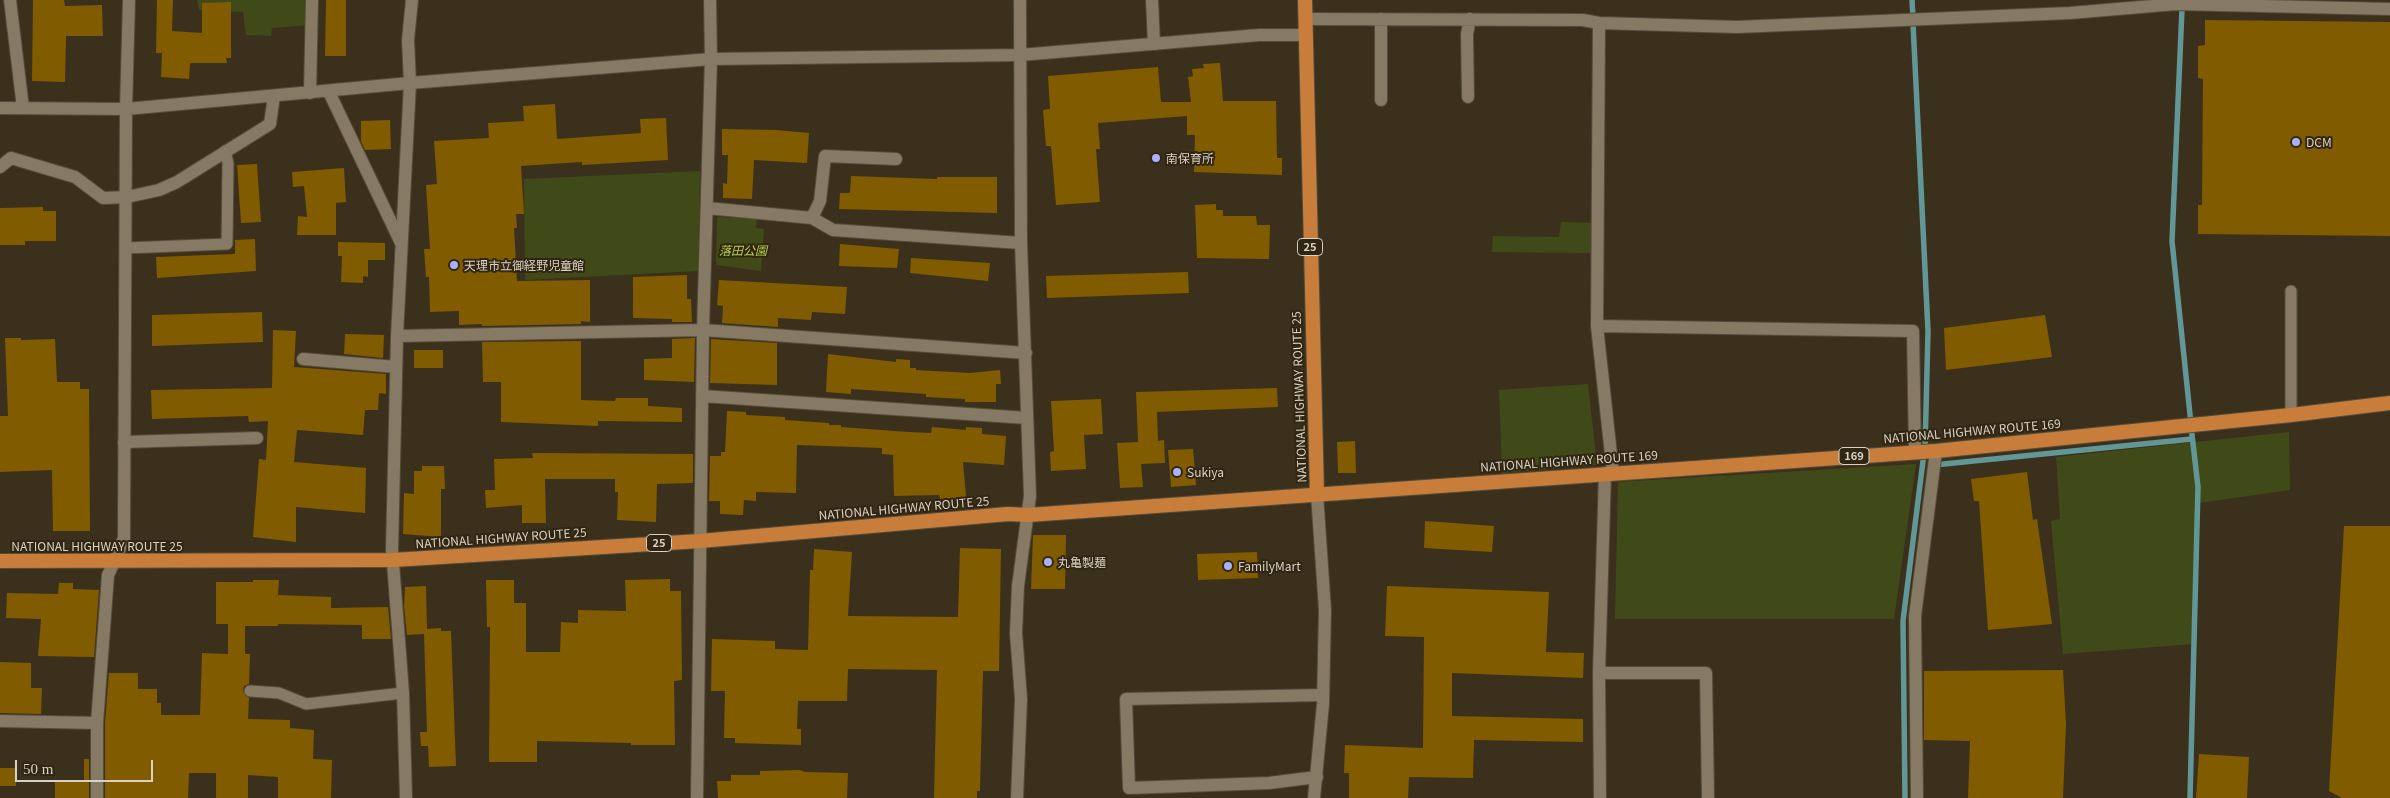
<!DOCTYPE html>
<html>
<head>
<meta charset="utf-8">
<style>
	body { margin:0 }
	#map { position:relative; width:2390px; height:798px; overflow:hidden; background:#3b301c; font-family:Georgia,serif }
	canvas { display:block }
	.scale { position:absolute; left:15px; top:760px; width:138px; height:22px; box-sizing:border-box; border:2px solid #d8d1c5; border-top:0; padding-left:6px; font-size:15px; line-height:18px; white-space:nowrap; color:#d8d1c5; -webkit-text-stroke:4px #312612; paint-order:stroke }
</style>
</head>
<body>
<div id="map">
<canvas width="2390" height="798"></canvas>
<div class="scale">50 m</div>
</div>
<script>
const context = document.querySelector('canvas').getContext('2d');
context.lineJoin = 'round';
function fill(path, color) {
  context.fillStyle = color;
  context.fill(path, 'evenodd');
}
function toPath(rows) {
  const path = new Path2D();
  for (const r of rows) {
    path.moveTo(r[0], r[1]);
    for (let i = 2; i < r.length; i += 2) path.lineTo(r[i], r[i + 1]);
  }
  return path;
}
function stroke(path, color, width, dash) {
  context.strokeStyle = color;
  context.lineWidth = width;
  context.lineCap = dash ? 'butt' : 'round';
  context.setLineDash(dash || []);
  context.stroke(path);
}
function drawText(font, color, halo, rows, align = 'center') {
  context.font = font + ' Georgia,"Noto Sans JP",serif';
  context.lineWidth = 4;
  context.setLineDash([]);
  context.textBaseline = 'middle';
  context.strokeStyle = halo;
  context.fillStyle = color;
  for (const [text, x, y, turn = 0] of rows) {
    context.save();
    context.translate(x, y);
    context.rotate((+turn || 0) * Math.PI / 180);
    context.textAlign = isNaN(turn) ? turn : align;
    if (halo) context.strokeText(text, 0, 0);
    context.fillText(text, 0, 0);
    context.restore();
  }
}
fill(toPath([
	[197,0,310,0,310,25,272,28,271,36,246,35,243,12,199,10],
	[700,171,698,271,525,280,524,179],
	[717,217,757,219,756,228,764,229,761,271,716,265],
	[1561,222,1597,223,1596,253,1492,252,1493,236,1559,237],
	[1588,384,1597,465,1502,473,1499,390],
	[2289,432,2290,490,2199,503,2194,644,2063,654,2051,521,2060,519,2056,457],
	[1916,464,1894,619,1615,619,1618,482]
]), '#404a19');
stroke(toPath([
	[1912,0,1913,17],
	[2182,9,2172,241,2191,424],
	[1913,23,1928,331,1925,450],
	[1934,465,2192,439],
	[1905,798,1903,621,1924,453],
	[2190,798,2198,487,2191,426]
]), '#619897', 5.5);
fill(toPath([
	[33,0,64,0,65,6,102,5,103,36,66,36,65,82,32,81],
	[157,0,173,0,172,31,202,33,202,3,231,2,231,58,226,58,227,63,190,63,189,79,161,77,162,53,156,53],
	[326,0,346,0,346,56,325,56],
	[2205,20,2390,22,2390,236,2198,234,2198,205,2202,205,2203,79,2198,78,2198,46,2205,45],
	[1220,63,1223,101,1276,101,1277,158,1282,158,1282,175,1194,172,1195,135,1187,135,1187,116,1098,123,1100,149,1096,149,1100,202,1056,205,1051,146,1046,146,1043,110,1050,109,1048,76,1158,67,1161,102,1191,102,1188,77,1193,76,1192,69,1204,68,1203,64],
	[555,104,557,139,641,133,640,119,666,118,668,160,582,165,582,162,521,166,524,214,516,214,517,228,514,228,517,281,590,280,590,322,581,321,581,324,482,326,482,324,459,325,459,311,430,312,429,277,426,277,424,249,430,249,426,185,437,184,434,141,489,138,488,123,524,121,523,106],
	[390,120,391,149,365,150,361,141,361,121],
	[722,129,776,130,809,133,807,163,754,160,752,199,723,198,723,183,727,184,728,155,722,155],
	[257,164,261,222,241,223,237,165],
	[344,168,346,202,336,203,336,235,297,235,298,216,307,217,304,186,293,187,292,172],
	[851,176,937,179,937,177,997,177,997,213,839,209,840,193,850,193],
	[1216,204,1216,210,1223,210,1223,216,1256,216,1257,225,1270,225,1269,259,1197,258,1195,205],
	[43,207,43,211,56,211,56,241,25,241,25,245,0,245,0,208],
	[255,239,256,271,157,278,156,257,235,254,235,240],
	[338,242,385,243,385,260,368,260,368,277,363,276,363,283,341,282,342,256,338,256],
	[840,244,899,249,897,268,839,266],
	[911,258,990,263,988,281,910,273],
	[1188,272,1189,293,1047,298,1046,276],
	[687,275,687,299,691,299,692,322,672,322,672,319,633,318,633,277],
	[719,280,847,287,845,314,812,312,811,320,778,318,778,327,722,323,723,306,717,305],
	[262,312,263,342,152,346,152,315],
	[2045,315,2052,357,1946,370,1944,328],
	[273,330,296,331,294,367,386,374,386,394,379,393,378,410,365,410,363,435,297,430,294,462,366,468,365,513,296,507,296,542,253,537,259,459,266,460,268,421,249,422,248,416,152,419,151,390,272,388],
	[345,334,384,335,383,358,344,354],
	[5,338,21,338,21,340,55,339,57,382,80,382,80,389,89,389,90,531,53,531,52,470,0,472,0,416,8,416],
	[695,338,694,382,644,380,644,359,672,358,672,339],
	[711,339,777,343,777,385,710,383],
	[581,341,581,400,615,401,616,398,648,398,648,406,682,408,682,422,598,421,598,426,501,422,501,382,483,382,482,342],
	[414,350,443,350,443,368,414,368],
	[828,354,896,362,896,359,910,360,910,368,916,368,916,370,970,373,1000,370,1001,384,996,384,996,402,965,402,965,399,926,397,926,394,851,389,851,394,826,392],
	[1277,388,1278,407,1157,412,1158,441,1164,440,1165,463,1141,464,1143,487,1120,488,1117,443,1138,442,1136,392],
	[1101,399,1103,434,1084,435,1086,469,1051,471,1050,452,1054,451,1051,401],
	[727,411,746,412,746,415,785,417,785,420,829,423,829,425,841,425,841,427,909,432,931,433,932,427,966,430,966,427,982,428,982,434,1006,436,1004,465,963,462,966,497,940,499,939,495,894,496,893,455,882,454,882,448,797,445,796,493,756,492,756,501,744,500,743,515,720,514,720,501,709,501,710,456,721,456,721,452,725,452],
	[1355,441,1356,473,1338,473,1337,442],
	[1193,449,1196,485,1171,487,1168,450],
	[532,453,693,454,693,483,657,484,656,522,617,520,618,492,615,492,615,479,545,479,546,523,522,523,522,505,486,508,485,490,495,490,494,459,533,458],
	[422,466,444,466,445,489,441,489,441,537,403,534,404,493,414,494,414,471,422,471],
	[2027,472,2033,520,2037,519,2052,624,1988,630,1979,501,1974,501,1971,479],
	[1425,521,1494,526,1492,552,1424,548],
	[2344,526,2390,526,2390,798,2342,798,2329,791],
	[1033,535,1066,535,1065,589,1031,589],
	[960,548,1001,549,999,671,983,671,980,791,977,791,977,798,934,798,937,670,848,669,847,701,798,701,797,729,801,729,801,745,735,743,735,738,724,738,725,691,711,691,712,639,775,641,775,649,808,650,810,570,813,570,814,549,852,552,848,616,958,617],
	[1257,552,1258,578,1198,580,1197,554],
	[670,579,670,591,681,591,682,680,674,681,675,745,631,745,631,743,537,741,537,762,489,762,490,627,487,627,486,580,514,580,514,603,526,603,526,652,560,652,561,622,578,623,578,610,626,611,625,580],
	[253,580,279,580,278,595,331,597,331,608,388,607,391,639,362,639,362,625,278,624,278,626,245,626,245,654,250,654,249,684,244,686,243,691,249,698,248,719,290,720,290,728,314,730,313,759,332,760,331,798,278,798,278,777,248,775,248,798,216,798,216,773,189,773,188,798,105,798,105,723,109,673,138,673,138,689,157,689,157,703,161,703,161,715,200,715,202,653,228,654,228,624,216,624,216,582,253,582],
	[59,583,73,583,73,589,99,590,94,657,38,656,41,619,6,618,7,593,58,594],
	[426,586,427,629,441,628,441,631,451,631,456,766,429,767,428,746,421,746,420,732,427,732,424,634,407,635,404,606,405,587],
	[1387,586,1549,592,1546,652,1584,653,1583,678,1452,673,1452,716,1583,719,1583,742,1474,740,1473,778,1409,777,1408,798,1349,798,1349,773,1344,773,1345,745,1423,748,1424,637,1385,636],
	[0,662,31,663,31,688,42,688,41,714,0,713],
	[2063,670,2066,724,2063,798,1968,798,1970,741,1924,740,1924,671],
	[2199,754,2249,757,2247,798,2196,798],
	[84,759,89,759,89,798,55,798,55,782,84,782],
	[0,768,16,768,16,786,0,786],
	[800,770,805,772,848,773,847,798,718,798,717,781,731,781,731,775,760,775,760,771]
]), '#805b00');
const service = toPath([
	[126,248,227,244,228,163,225,151],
	[2291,291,2291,415],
	[250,691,279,693,306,704,403,693]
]);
const minor = toPath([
	[10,0,23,108],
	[1152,0,1154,44],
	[1305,19,1583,20,1599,23,1737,27,2070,13,2176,4,2390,9],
	[1599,23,1597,326,1613,473],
	[329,92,401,243],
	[310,93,312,0],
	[1468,97,1467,34,1470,19],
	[1381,100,1381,19],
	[0,167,11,158,75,177,103,198,127,197,159,190,177,182,270,124,274,96],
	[707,208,812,218,833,230,1021,243],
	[812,218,820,201,825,156,896,159],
	[1597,326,1913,331,1915,452],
	[397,336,703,330,1026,353],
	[303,359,396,367],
	[702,396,1027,418],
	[124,442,257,438],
	[1599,673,1706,673,1708,798],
	[0,721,97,723],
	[1317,777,1269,783,1129,788,1126,699,1323,695],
	[97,798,97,723,108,575,115,560],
	[406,798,403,693,392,550,397,336,410,83,408,40,412,0],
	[697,798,703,330,711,59,710,0],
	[1017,798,1021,699,1016,633,1018,586,1030,496,1021,243,1020,0],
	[1600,798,1599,673,1605,473],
	[1917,798,1915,616,1936,451]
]);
const tertiary = toPath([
	[0,108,126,109,410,83,711,59,1020,55,1259,35,1305,35],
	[115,560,124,538,126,109,129,0],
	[1314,798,1323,704,1325,610,1317,494]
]);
const trunk = toPath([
	[1305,0,1317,494],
	[0,561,393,560,700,541,1008,514,1028,515,1936,451,2291,415,2390,403]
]);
stroke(service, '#554c3b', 13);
stroke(minor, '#554c3b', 14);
stroke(tertiary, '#554c3b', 14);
stroke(trunk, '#554c3b', 16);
stroke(service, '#877a64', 11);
stroke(minor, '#877a64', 12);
stroke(tertiary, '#877a64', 12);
stroke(trunk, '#c87d3a', 14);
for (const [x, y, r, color] of [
	[2296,142,5,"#aab0fb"],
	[1156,158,5,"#aab0fb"],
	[454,265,5,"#aab0fb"],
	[1177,472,5,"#aab0fb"],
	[1048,562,5,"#aab0fb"],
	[1228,566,5,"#aab0fb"]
]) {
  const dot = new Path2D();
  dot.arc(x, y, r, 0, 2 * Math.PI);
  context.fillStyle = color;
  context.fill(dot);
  stroke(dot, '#312612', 2);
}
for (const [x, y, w] of [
	[1310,247,25],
	[1854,456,30],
	[659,543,25]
]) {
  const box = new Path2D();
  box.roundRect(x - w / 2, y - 8.5, w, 17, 4);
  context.fillStyle = '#312612';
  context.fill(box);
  stroke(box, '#d8d1c5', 1);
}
drawText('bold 11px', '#d8d1c5', null, [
	["25",1310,247],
	["169",1854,456],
	["25",659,543]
]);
drawText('12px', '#d8d1c5', '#312612', [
	["DCM",2306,142],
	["南保育所",1166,158],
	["天理市立御経野児童館",464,265],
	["Sukiya",1187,472],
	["丸亀製麺",1058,562],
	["FamilyMart",1238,566]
], 'left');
drawText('italic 12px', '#b8d24e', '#312612', [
	["落田公園",743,250]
]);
drawText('12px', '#d8d1c5', '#312612', [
	["NATIONAL HIGHWAY ROUTE 25",1299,397,-92],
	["NATIONAL HIGHWAY ROUTE 169",1972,431,-5],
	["NATIONAL HIGHWAY ROUTE 169",1569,461,-4],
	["NATIONAL HIGHWAY ROUTE 25",904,508,-5],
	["NATIONAL HIGHWAY ROUTE 25",501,538,-4],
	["NATIONAL HIGHWAY ROUTE 25",97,546]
]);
</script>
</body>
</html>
